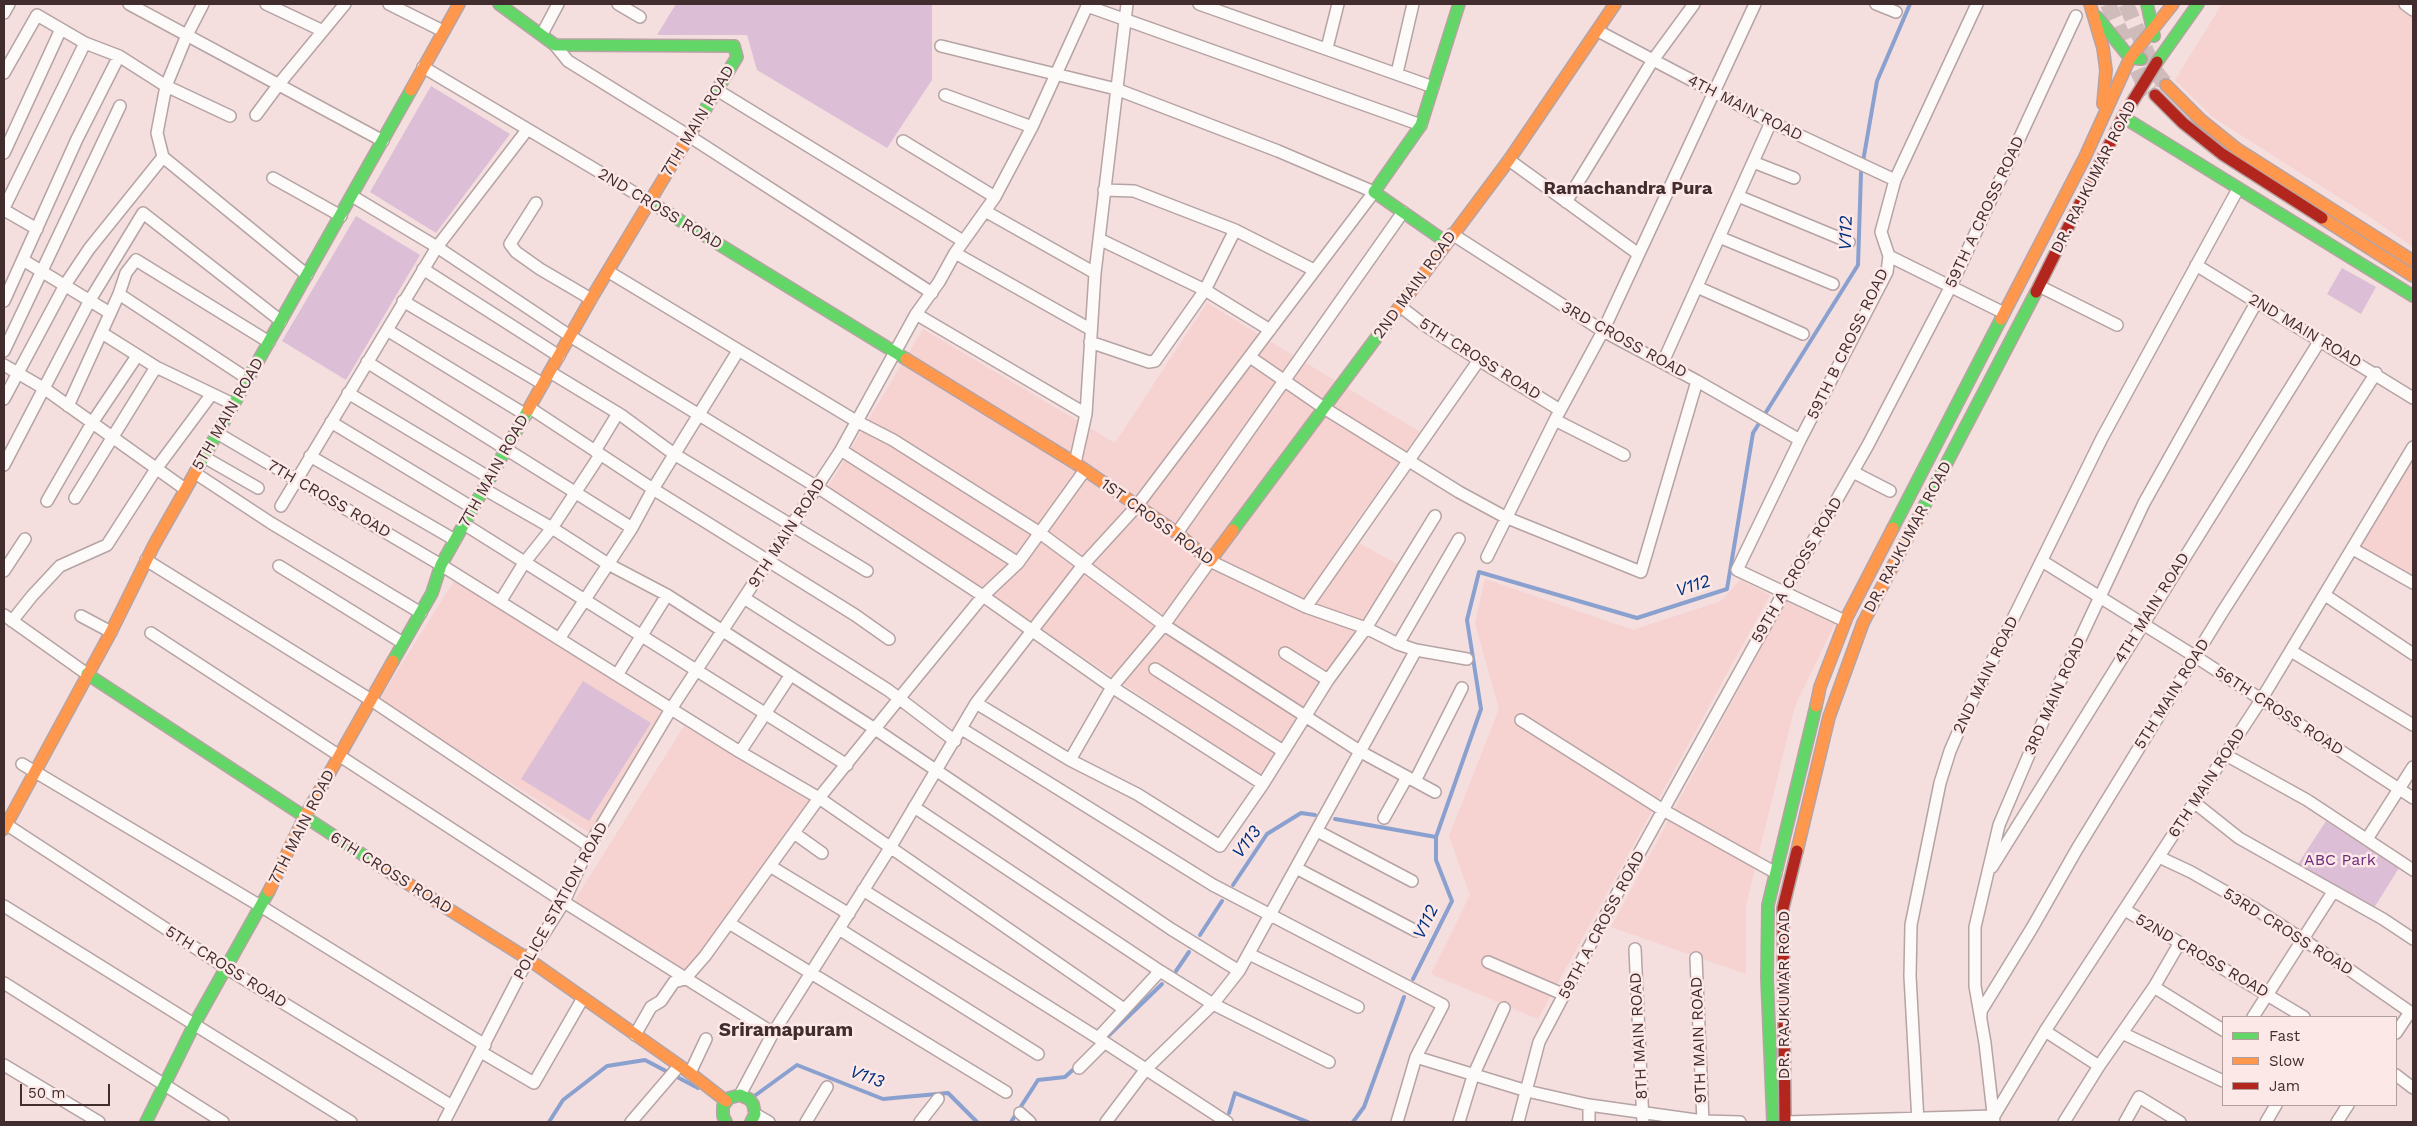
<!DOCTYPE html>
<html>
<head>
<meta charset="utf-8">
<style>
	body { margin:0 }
	#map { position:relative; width:2417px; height:1126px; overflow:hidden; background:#f4dede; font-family:"Work Sans",sans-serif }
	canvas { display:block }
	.frame { position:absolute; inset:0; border:5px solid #412d2d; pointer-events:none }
	.legend { position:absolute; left:2222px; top:1016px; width:175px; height:90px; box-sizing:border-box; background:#fde8e8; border:1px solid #b29d9d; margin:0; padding:6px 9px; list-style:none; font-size:15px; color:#412d2d }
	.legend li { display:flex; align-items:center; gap:10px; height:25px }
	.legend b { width:25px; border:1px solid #b29d9d }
	.scale { position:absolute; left:20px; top:1084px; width:90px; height:22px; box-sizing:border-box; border:2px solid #412d2d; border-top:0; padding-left:6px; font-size:15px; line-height:18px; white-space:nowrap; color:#412d2d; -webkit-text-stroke:4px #fde8e8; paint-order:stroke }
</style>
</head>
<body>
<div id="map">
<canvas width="2417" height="1126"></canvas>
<div class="frame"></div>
<ul class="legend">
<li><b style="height:6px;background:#63d668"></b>Fast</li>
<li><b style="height:6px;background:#ff974d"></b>Slow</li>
<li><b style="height:6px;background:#b3261e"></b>Jam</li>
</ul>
<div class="scale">50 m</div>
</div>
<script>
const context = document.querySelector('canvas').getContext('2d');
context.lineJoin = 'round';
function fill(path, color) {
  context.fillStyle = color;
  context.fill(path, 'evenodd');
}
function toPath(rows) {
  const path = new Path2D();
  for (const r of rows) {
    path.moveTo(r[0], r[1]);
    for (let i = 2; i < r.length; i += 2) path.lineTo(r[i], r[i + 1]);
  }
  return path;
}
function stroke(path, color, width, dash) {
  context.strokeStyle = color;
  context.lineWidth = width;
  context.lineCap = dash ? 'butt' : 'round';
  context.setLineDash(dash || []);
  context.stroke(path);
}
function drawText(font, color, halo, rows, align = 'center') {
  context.font = font + ' "Work Sans",sans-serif';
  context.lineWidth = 5;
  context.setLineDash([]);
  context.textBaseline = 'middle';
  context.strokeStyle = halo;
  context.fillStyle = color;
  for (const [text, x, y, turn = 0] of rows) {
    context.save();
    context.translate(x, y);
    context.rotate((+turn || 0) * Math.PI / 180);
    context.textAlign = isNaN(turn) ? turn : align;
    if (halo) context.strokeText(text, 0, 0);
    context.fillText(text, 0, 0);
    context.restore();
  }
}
fill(toPath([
	[2222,4,2396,4,2413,14,2413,247,2370,217,2214,118,2175,80],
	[1207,303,1420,432,1346,536,1399,565,1260,775,828,487,923,329,1115,443],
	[2413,456,2413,590,2355,555],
	[1485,579,1633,630,1721,601,1740,580,1770,595,1538,1019,1431,974,1470,895,1449,836,1499,709,1475,623],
	[454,581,665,713,590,833,379,700],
	[1787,600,1836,621,1795,706,1746,905,1746,974,1611,927],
	[684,726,811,802,686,973,573,903]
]), '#f6d2d1');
fill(toPath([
	[676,4,932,4,932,80,887,148,757,70,747,35,657,35],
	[431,86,510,134,436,233,370,192],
	[356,216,420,255,346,380,282,341],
	[2342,268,2376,287,2361,314,2327,294],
	[583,681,651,723,589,821,521,779],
	[2326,821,2399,868,2372,911,2298,864]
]), '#dcbfd6');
stroke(toPath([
	[1335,819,1436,837],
	[1233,885,1267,834,1301,813,1315,815],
	[1200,935,1222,901],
	[1176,971,1189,952],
	[1413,979,1452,901,1436,860,1436,837,1481,709,1467,620,1479,572,1637,618,1727,589,1753,433,1858,265,1861,173,1877,81,1910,4],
	[1104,1040,1162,984],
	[753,1097,797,1065,883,1099,948,1093,977,1122],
	[1229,1113,1235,1093,1308,1122],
	[549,1122,563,1100,607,1066,645,1060,698,1088],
	[1011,1122,1038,1080,1065,1077,1076,1067],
	[1353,1122,1364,1107,1404,997]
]), '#8aa1d0', 4);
stroke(toPath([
	[2108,4,2142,80,2151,91],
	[2126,4,2154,70,2166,85]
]), '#d0bbbb', 16, [16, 8]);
const street = toPath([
	[129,4,383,141],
	[203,4,187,35,166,86,157,133,163,157,307,275],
	[266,4,323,31],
	[389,4,443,31],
	[618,4,640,17],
	[1199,4,1433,87],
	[1876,4,1896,12],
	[2405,4,2413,10],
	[1087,6,1421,125],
	[4,13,9,4],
	[1598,31,1771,122,1895,180],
	[542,34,558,4],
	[555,45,568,61,689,136,932,293],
	[1327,48,1338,4],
	[423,67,650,202],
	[4,73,37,15,85,43,119,56,166,86,230,116],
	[1397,73,1413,4],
	[717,90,963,241],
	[945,95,1032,127],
	[256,115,279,84,345,4],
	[903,141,995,197],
	[4,153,61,29],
	[1509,160,1637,253],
	[1753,162,1794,178],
	[273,178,341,216],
	[352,196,437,247,570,336,817,487,983,596,1112,687,1263,784],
	[1738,196,1849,242],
	[1566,202,1653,60,1694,4],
	[536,203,510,244,516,252,540,269,591,299],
	[4,208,85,43],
	[4,210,37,229],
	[985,211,1095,273],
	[1235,230,1314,270],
	[1452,234,1603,331,1697,381,1800,440],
	[1719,237,1833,284],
	[1099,239,1205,290,1270,330],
	[955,253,1090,329],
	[1889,256,2004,313],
	[23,260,110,313],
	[2196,265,2413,398],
	[423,269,559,356],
	[609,272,856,421,893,440,1040,533,1164,625,1305,716,1361,752,1435,792],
	[2039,286,2117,325],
	[1697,287,1803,334],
	[119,294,248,379],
	[4,301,77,139,119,56],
	[403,301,543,384],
	[1401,307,1423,324,1479,360,1560,410],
	[916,314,1086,414],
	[387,330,526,415],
	[102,333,156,367,233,404],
	[1090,342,1149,362,1155,361,1205,290,1235,230,1134,191,1104,190],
	[4,351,120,106],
	[1250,357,1324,408,1459,492,1505,517,1641,572,1697,381],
	[367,362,632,528],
	[1663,362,1771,122],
	[4,365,45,389,185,489],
	[550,372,621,415,674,454,867,571],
	[348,393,490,478],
	[4,399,65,285,89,249,163,157],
	[68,406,119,294,126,273,136,260,269,342],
	[530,408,653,489,855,615,889,639],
	[1555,420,1624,455],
	[331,422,473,508],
	[217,433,441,565,740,752,819,798,1124,1009],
	[841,450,1018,563],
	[595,451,618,413],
	[310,456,455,540],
	[204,457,258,488],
	[1075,463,1086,414,1095,273,1127,4],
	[4,465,90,300,143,213,281,321],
	[1853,472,1890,491],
	[195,473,271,523,421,613],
	[484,489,552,528,608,564,667,595,875,729,1171,929,1239,971],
	[75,498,156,367],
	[47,501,92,423,137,356],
	[281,506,437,247,527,130],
	[464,524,847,765],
	[1177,533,1403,212],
	[2353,549,2413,583],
	[1487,557,1556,418,1603,331,1755,4],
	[146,560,371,700,589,846],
	[2042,561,2196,657,2413,798],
	[279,566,403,643],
	[4,571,25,539],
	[2325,595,2413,654],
	[744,598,888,690,955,741],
	[500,602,524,563,552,528,600,455],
	[1306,607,1479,360],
	[4,615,87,674],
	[81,616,111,632],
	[12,621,32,596,60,566,107,545,156,469,211,395],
	[1845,621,1737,570,1800,440,1887,272,1889,256,1881,232,1895,180,1977,4],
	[151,633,564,902,773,1033],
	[559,639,632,528,653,489,738,351],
	[1398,644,1459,539],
	[2291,651,2413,725],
	[1285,653,1328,680],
	[1155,669,1283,751],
	[617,675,667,595],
	[976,703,1070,760,1137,794,1220,846,1263,784,1328,680,1366,628,1435,516],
	[1521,720,1663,810,1776,873],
	[962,729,1213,885,1443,1005,1416,1057,1397,1122],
	[740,752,790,676],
	[2224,754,2307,800,2413,870],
	[1070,760,1112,687,1164,625,1210,561,1306,607,1366,628,1398,644,1416,650,1467,659],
	[22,764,262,907,485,1045],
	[1415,781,1462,688],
	[2195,803,2239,838,2383,919,2413,939],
	[914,807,1160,971,1213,1004,1329,1062],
	[1384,818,1407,777],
	[4,823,226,968,452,1106],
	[1317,831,1412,881],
	[794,833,822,853],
	[2367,839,2413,767],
	[2159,857,2191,872,2254,908,2344,966,2413,1014],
	[770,866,849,914],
	[1992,867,2319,342],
	[1296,868,1416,931],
	[863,890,1098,1038,1227,1122],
	[4,906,351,1122],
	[2125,910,2304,1017],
	[729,923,1006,1092],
	[839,929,1038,1054],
	[1635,949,1643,1122],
	[1249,954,1358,1007],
	[1696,958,1703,1122],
	[1488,962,1565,995],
	[4,983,223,1122],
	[2154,987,2223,1030],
	[1981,1016,1981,1011,2032,928,2077,849,2223,611,2376,373],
	[2253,1017,2333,892],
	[2045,1031,2099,1066],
	[2122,1033,2223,1081],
	[2396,1033,2410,1012],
	[635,1035,651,1007,661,1001,674,982,685,979,705,956,819,798,902,695,983,596,1018,563,1085,470],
	[1098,1038,1160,971],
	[481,1052,534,1083,583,998],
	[1416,1057,1527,1091,1589,1105,1703,1121,1740,1122],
	[4,1065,99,1122],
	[1079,1068,1104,1043],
	[690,1073,706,1039],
	[2396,1075,2413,1088],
	[740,1095,773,1033,890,848,976,703,1083,565,1136,507,1374,192,1278,151,1116,89,941,46],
	[1589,1105,1589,1122],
	[1020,1113,1030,1122],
	[755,1114,769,1122],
	[1994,1116,2045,1031,2261,700,2413,447],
	[444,1122,528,959,564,902,589,846,606,818,671,709,841,450,916,314,939,282,955,253,995,197,1032,127,1088,4],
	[631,1122,679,1066],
	[806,1122,827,1087],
	[920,1122,938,1099],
	[1106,1122,1146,1069,1213,1004,1239,971,1416,650],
	[1459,1122,1473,1076,1504,1008],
	[1518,1122,1539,1042,1626,877,1784,592,1868,445,1951,286,2076,16],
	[1786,1122,1994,1116],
	[1918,1122,1910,976,1911,925,1940,783,1950,751,1966,714,2102,438,2238,189],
	[1994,1122,1985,1043,1975,986,1975,927,1999,825,2059,684,2144,503,2256,303],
	[2064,1122,2099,1066,2154,987,2179,944],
	[2125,1122,2139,1097,2180,1122],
	[2266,1122,2276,1105],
	[2337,1122,2348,1105]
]);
const fast = toPath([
	[499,4,555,45,734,46,737,57,703,113],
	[2147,4,2154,36],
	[2097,17,2130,58,2141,59],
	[2157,62,2198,4],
	[2123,117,2413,296],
	[650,202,906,359],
	[1446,242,1374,192,1421,125,1459,4],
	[196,471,411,90],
	[1918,518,2036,292],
	[1893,528,2001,319],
	[1233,530,1385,326],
	[393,661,432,593,441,565,528,410],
	[87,674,383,868],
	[146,1122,195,1023,269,891],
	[726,1122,723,1116,723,1106,729,1098,740,1095,749,1099,753,1104,755,1114,751,1122],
	[1773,1122,1767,978,1768,905,1816,706]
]);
const slow = toPath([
	[2090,4,2103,48,2106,70,2103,104],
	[2166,85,2201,120,2237,149,2413,261],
	[411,90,459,4],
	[2322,218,2413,276],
	[2001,319,2085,157,2130,58,2173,4],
	[1385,326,1509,160,1615,4],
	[906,359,1075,463,1177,533,1210,561,1233,530],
	[528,410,591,299,703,113],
	[1816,706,1820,687,1847,617,1893,528],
	[4,829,111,632,154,545,196,471],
	[1797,851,1829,717,1863,623,1918,518],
	[383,868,528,959,690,1073,726,1101],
	[269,891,304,818,393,661]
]);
const jam = toPath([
	[2155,95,2183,123,2222,154,2322,218],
	[2036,292,2123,117,2157,62],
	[1785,1122,1783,908,1797,851]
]);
stroke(street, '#b6a3a3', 14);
stroke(fast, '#b6a3a3', 14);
stroke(slow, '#b6a3a3', 14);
stroke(jam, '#b6a3a3', 14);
stroke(street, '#fdfafa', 11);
stroke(fast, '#63d668', 11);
stroke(slow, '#ff974d', 11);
stroke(jam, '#b3261e', 11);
drawText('16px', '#412d2d', '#fde8e8', [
	["4TH MAIN ROAD",1745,108,27],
	["7TH MAIN ROAD",698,121,-59],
	["DR. RAJKUMAR ROAD",2094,177,-63],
	["2ND CROSS ROAD",660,209,31],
	["59TH A CROSS ROAD",1985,212,-65],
	["2ND MAIN ROAD",1415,285,-54],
	["2ND MAIN ROAD",2305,331,31],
	["3RD CROSS ROAD",1624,340,29],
	["59TH B CROSS ROAD",1848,344,-64],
	["5TH CROSS ROAD",1480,359,32],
	["5TH MAIN ROAD",228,414,-60],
	["7TH MAIN ROAD",494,471,-61],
	["7TH CROSS ROAD",329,499,30],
	["1ST CROSS ROAD",1157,522,36],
	["9TH MAIN ROAD",787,533,-57],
	["DR. RAJKUMAR ROAD",1908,537,-62],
	["59TH A CROSS ROAD",1797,570,-60],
	["4TH MAIN ROAD",2152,608,-58],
	["2ND MAIN ROAD",1986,675,-64],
	["5TH MAIN ROAD",2172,694,-58],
	["3RD MAIN ROAD",2055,696,-66],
	["56TH CROSS ROAD",2279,711,33],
	["6TH MAIN ROAD",2207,783,-57],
	["7TH MAIN ROAD",302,827,-63],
	["6TH CROSS ROAD",391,873,32],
	["POLICE STATION ROAD",561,901,-61],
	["59TH A CROSS ROAD",1602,925,-62],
	["53RD CROSS ROAD",2288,932,32],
	["52ND CROSS ROAD",2202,956,30],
	["5TH CROSS ROAD",226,967,32],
	["DR. RAJKUMAR ROAD",1784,995,-90],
	["8TH MAIN ROAD",1639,1036,-93],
	["9TH MAIN ROAD",1699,1040,-92]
]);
drawText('16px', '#6d2b7c', '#fde8e8', [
	["ABC Park",2340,860]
]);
drawText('bold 18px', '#412d2d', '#fde8e8', [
	["Ramachandra Pura",1628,189]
]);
drawText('italic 18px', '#00307f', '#fde8e8', [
	["V112",1846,233,-88],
	["V112",1693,586,-18],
	["V113",1247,842,-53],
	["V112",1426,922,-64],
	["V113",867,1077,20]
]);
drawText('bold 19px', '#412d2d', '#fde8e8', [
	["Sriramapuram",786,1030]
]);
</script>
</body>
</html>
